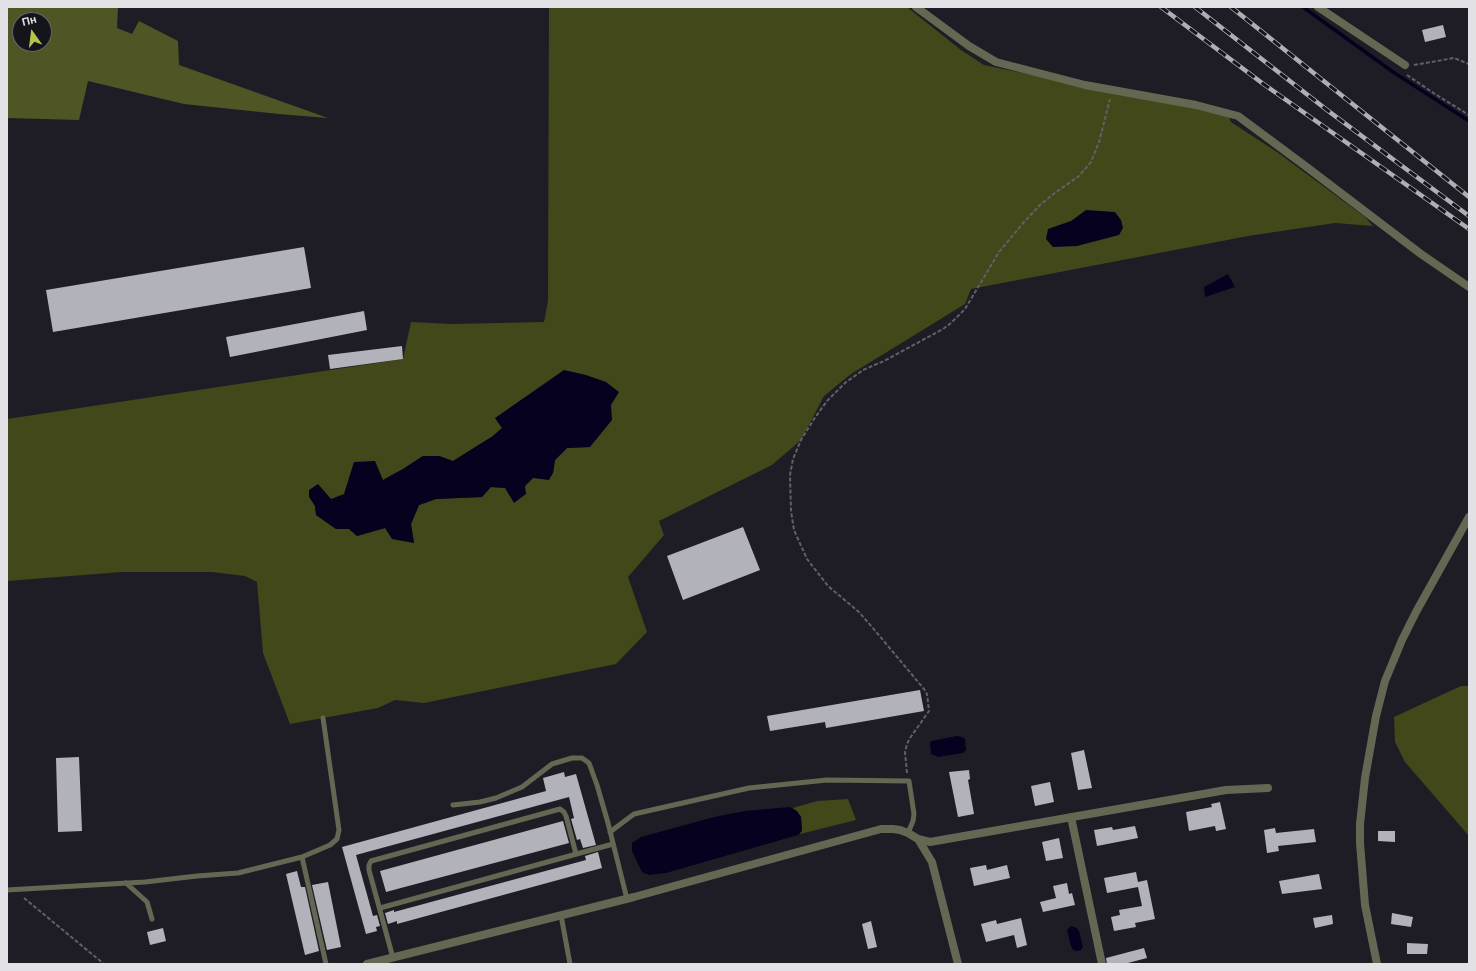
<!DOCTYPE html>
<html>
<head>
<meta charset="utf-8">
<style>
	body { margin:0 }
	#map { position:relative; width:1476px; height:971px; overflow:hidden; background:#1e1d25; font-family:"Work Sans",sans-serif }
	canvas { display:block }
	.frame { position:absolute; inset:0; border:8px solid #e1e1e6; pointer-events:none }
	.north { position:absolute; left:12px; top:12px; width:40px; height:40px; box-sizing:border-box; background:#14141b; border:1px solid #66666c; border-radius:50%; rotate:346deg; font-size:11px; font-weight:700; line-height:16px; text-align:center; color:#e1e1e6 }
	.north::after { content:''; display:block; margin:auto; width:14px; height:18px; background:#b5c249; clip-path:polygon(50% 0,100% 100%,50% 72%,0 100%) }
</style>
</head>
<body>
<div id="map">
<canvas width="1476" height="971"></canvas>
<div class="frame"></div>
<div class="north">Пн</div>
</div>
<script>
const context = document.querySelector('canvas').getContext('2d');
context.lineJoin = 'round';
function fill(path, color) {
  context.fillStyle = color;
  context.fill(path, 'evenodd');
}
function toPath(rows) {
  const path = new Path2D();
  for (const r of rows) {
    path.moveTo(r[0], r[1]);
    for (let i = 2; i < r.length; i += 2) path.lineTo(r[i], r[i + 1]);
  }
  return path;
}
function stroke(path, color, width, dash) {
  context.strokeStyle = color;
  context.lineWidth = width;
  context.lineCap = dash ? 'butt' : 'round';
  context.setLineDash(dash || []);
  context.stroke(path);
}
fill(toPath([
	[549,7,907,7,961,50,984,65,1138,97,1180,103,1229,117,1231,122,1277,152,1365,217,1373,226,1335,223,1248,236,971,289,965,304,851,374,824,396,801,440,772,465,659,521,664,535,628,577,647,632,616,664,424,703,395,700,378,708,290,724,263,653,257,582,245,576,212,572,122,572,7,581,7,419,403,359,411,322,452,324,544,322,548,301],
	[495,418,590,447,567,448,555,460,553,473,533,478,525,486,505,488,491,487,482,497,436,499,419,505,411,524,414,543,385,528,357,536,349,529,336,529,316,515,315,506,383,480,403,469,423,456,439,456,453,461,493,436,502,428],
	[1461,686,1469,686,1469,836,1405,762,1395,742,1394,717],
	[848,799,856,820,800,834,802,828,801,817,793,808,817,801]
]), '#43481a');
fill(toPath([
	[7,7,118,7,117,28,132,34,139,21,178,41,179,65,328,118,279,114,184,104,88,81,79,120,7,118],
	[20,20,44,20,44,44,20,44]
]), '#4f5525');
fill(toPath([
	[1086,210,1115,212,1121,220,1123,228,1119,235,1077,246,1053,247,1046,239,1048,229,1071,221],
	[1228,274,1235,287,1205,297,1204,287],
	[564,370,586,375,606,382,619,392,611,405,612,420,590,447,567,448,555,460,553,473,549,480,533,478,525,486,526,494,514,503,505,488,491,487,482,497,436,499,419,505,411,524,414,543,392,539,385,528,357,536,349,529,336,529,316,515,315,506,309,497,309,490,318,484,331,499,344,494,354,462,375,461,383,480,403,469,423,456,439,456,453,461,493,436,502,428,495,418],
	[957,736,962,737,965,739,966,750,963,753,938,757,931,754,930,743,931,741],
	[790,807,797,811,801,817,802,831,798,835,666,873,649,875,642,872,632,851,632,843,641,837,714,817,745,811],
	[1071,926,1077,928,1079,931,1083,947,1081,950,1077,951,1073,950,1071,946,1067,930]
]), '#070120');
stroke(toPath([
	[1303,7,1393,72,1469,121]
]), '#070120', 3.5);
fill(toPath([
	[1443,25,1446,37,1425,42,1422,30],
	[304,247,311,288,53,332,46,290],
	[364,311,367,330,230,357,226,337],
	[402,346,403,359,330,369,328,355],
	[743,527,760,570,683,600,667,556],
	[920,690,924,711,826,728,825,722,770,731,767,716],
	[1084,750,1092,788,1078,790,1071,753],
	[79,757,82,831,58,832,56,758],
	[969,770,970,779,968,780,974,814,958,817,949,772],
	[564,772,565,777,576,774,596,845,583,848,580,839,577,840,571,819,574,818,569,797,356,855,373,916,377,915,380,926,376,927,377,931,366,934,342,847,546,791,543,778],
	[1050,782,1054,802,1035,806,1031,786],
	[1220,802,1226,829,1216,831,1215,826,1189,831,1186,812,1212,807,1211,804],
	[563,821,569,843,386,892,380,871],
	[1135,826,1138,838,1097,846,1094,830,1112,827,1113,830],
	[1275,828,1276,833,1314,829,1316,842,1278,846,1279,851,1267,853,1264,830],
	[1378,831,1395,831,1395,842,1378,841],
	[1059,838,1063,858,1046,861,1042,842],
	[598,852,602,868,397,924,397,921,388,924,385,913,394,910,394,912,586,860,585,856],
	[986,865,987,870,1007,865,1010,878,974,886,970,868],
	[297,871,301,887,305,887,319,951,305,955,286,874],
	[1136,872,1138,882,1147,880,1155,919,1135,923,1136,927,1114,931,1111,917,1120,915,1119,910,1142,906,1138,887,1107,893,1104,878],
	[1319,874,1322,889,1282,894,1279,881],
	[328,882,341,947,327,950,312,885],
	[1067,883,1069,894,1072,893,1075,905,1043,912,1040,902,1056,898,1053,886],
	[1392,913,1413,917,1411,927,1391,924],
	[1332,915,1333,924,1315,928,1313,918],
	[1021,918,1027,945,1017,948,1014,935,986,942,981,924,996,920,997,924],
	[871,921,877,947,868,949,862,924],
	[163,928,166,941,150,945,147,932],
	[1407,943,1428,944,1427,954,1407,954],
	[1144,948,1147,958,1124,964,1107,964,1106,958]
]), '#b2b2bb');
stroke(toPath([
	[1414,65,1454,58,1469,64],
	[1407,75,1435,94,1469,115],
	[907,773,905,752,907,744,910,738,929,711,927,694,924,689,872,627,859,612,828,586,807,559,794,530,791,511,790,475,793,459,801,440,814,419,827,401,845,383,863,370,884,361,943,329,951,323,965,309,999,252,1024,222,1040,205,1052,195,1079,176,1091,162,1099,142,1110,99],
	[24,898,104,964]
]), '#606067', 2, [4, 2]);
stroke(toPath([
	[453,805,480,802,496,798,522,787,552,764,572,758,582,758,589,763,597,785,608,823,627,899],
	[610,832,634,814,749,788,827,780,909,781,914,814,913,821,908,833],
	[302,857,326,964],
	[126,883,147,902,152,919],
	[7,890,145,882,197,876,238,873,302,857,330,845,337,839,339,830,323,718],
	[380,908,613,844],
	[561,915,570,964],
	[393,958,369,870,369,865,371,861,560,809,564,812,566,816,576,854]
]), '#646853', 5);
stroke(toPath([
	[916,7,969,46,996,62,1085,85,1196,105,1238,116,1304,165,1421,254,1469,287],
	[1318,7,1405,65],
	[1071,817,1102,964],
	[918,839,932,862,958,964],
	[367,964,634,897,881,829,893,829,900,830,908,833,918,839,930,842,1226,790,1268,788],
	[1377,964,1365,905,1360,843,1360,824,1365,778,1376,716,1385,681,1402,640,1416,612,1469,517]
]), '#646853', 8);
const rail = toPath([
	[1161,7,1262,83,1469,229],
	[1195,7,1327,110,1469,216],
	[1231,7,1469,197]
]);
stroke(rail, '#aeaeb4', 4.5);
stroke(rail, '#14141b', 3, [9]);
</script>
</body>
</html>
